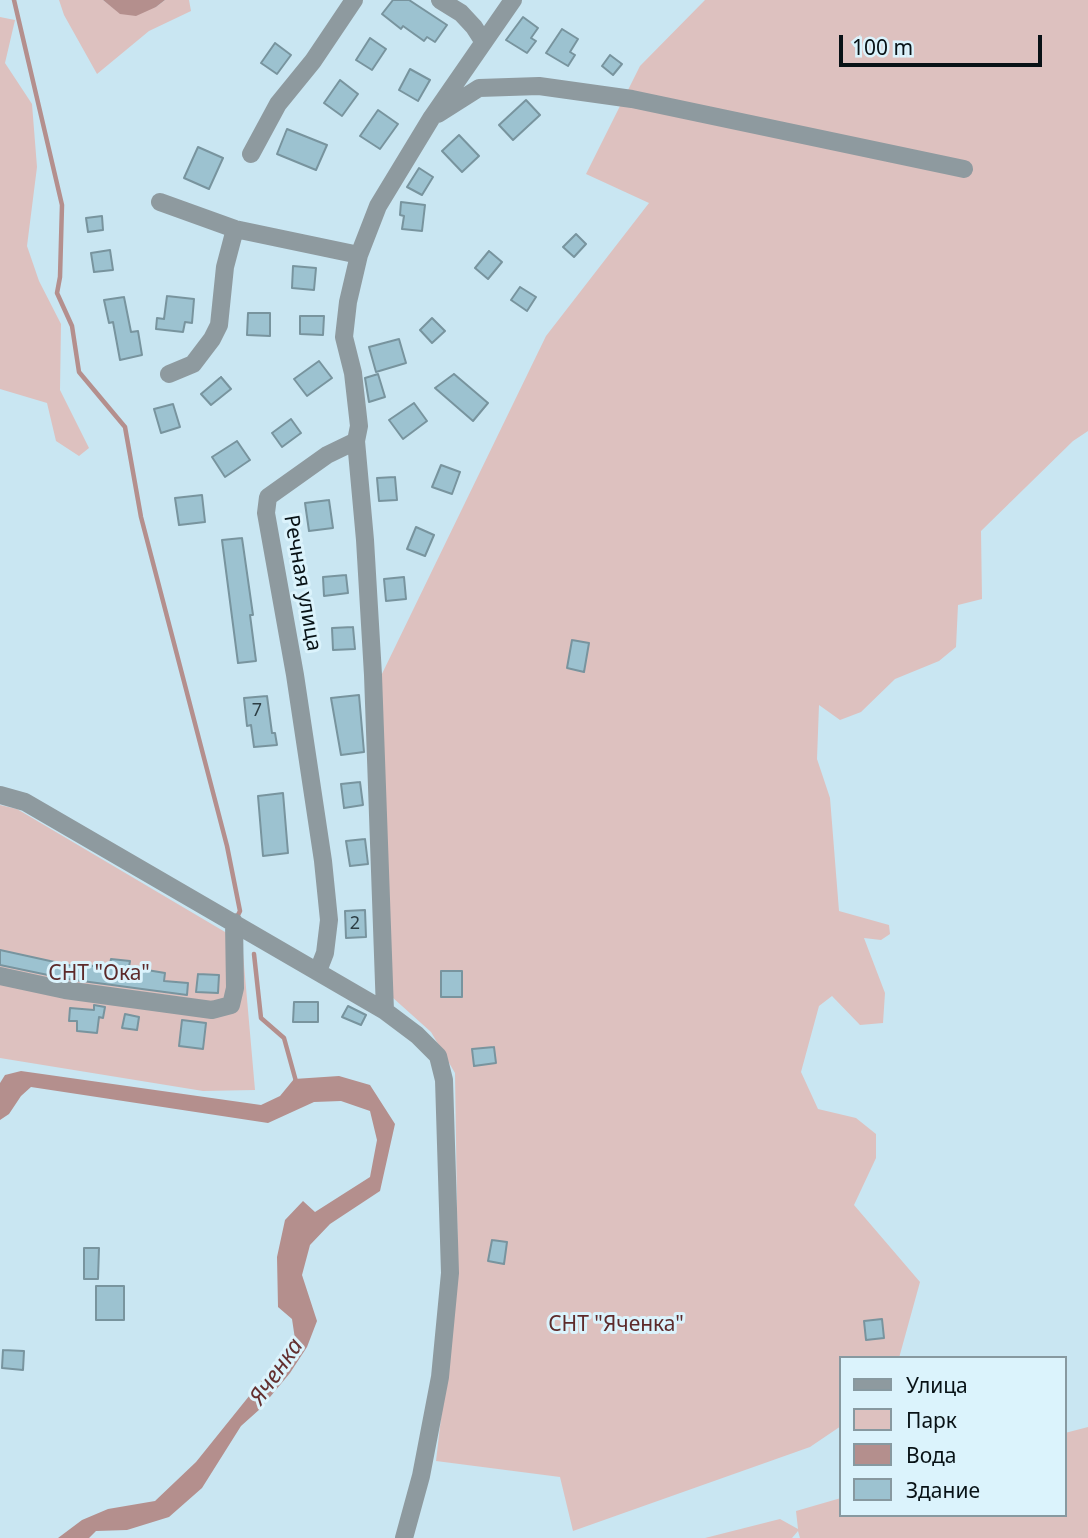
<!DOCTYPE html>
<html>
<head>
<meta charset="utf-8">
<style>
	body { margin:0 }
	#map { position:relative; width:1088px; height:1538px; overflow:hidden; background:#c9e6f2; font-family:"Noto Sans",sans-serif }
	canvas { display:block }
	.legend { position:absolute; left:839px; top:1356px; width:228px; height:161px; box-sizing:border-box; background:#dbf3fc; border:2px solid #8799a0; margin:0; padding:9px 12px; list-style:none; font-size:21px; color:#081216 }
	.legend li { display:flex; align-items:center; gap:14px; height:35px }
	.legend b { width:35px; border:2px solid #8799a0 }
	.scale { position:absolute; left:839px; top:35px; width:203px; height:32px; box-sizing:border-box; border:4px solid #081216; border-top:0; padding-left:9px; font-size:21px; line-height:24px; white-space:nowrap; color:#081216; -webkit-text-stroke:5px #dbf3fc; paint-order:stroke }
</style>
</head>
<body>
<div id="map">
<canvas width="1088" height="1538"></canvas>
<ul class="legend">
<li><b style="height:9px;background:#8e9a9f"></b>Улица</li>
<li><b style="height:19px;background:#ddc1bf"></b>Парк</li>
<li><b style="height:19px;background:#b48f8d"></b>Вода</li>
<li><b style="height:19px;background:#9cc2d0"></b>Здание</li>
</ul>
<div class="scale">100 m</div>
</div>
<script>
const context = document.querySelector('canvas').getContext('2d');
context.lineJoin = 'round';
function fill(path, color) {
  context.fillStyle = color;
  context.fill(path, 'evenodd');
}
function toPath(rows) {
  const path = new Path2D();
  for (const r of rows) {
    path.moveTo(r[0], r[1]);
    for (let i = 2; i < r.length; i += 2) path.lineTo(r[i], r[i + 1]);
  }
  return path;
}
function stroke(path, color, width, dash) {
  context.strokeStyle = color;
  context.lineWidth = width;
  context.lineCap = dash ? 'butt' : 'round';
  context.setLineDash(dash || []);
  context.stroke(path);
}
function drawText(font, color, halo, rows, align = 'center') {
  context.font = font + ' "Noto Sans",sans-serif';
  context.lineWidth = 6;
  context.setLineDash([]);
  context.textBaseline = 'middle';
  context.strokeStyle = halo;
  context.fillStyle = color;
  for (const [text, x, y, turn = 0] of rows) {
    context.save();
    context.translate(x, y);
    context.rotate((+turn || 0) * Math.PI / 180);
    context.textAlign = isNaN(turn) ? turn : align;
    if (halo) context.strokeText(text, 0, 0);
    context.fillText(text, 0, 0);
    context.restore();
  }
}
fill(toPath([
	[59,0,103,0,120,13,156,7,165,0,189,0,191,11,149,31,97,74,64,15],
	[705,0,1088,0,1088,431,1073,441,981,531,982,599,958,605,956,647,939,661,895,679,861,712,840,720,819,705,817,759,830,798,839,911,889,925,890,934,881,940,864,938,885,993,883,1023,860,1025,832,996,819,1006,801,1072,818,1109,856,1118,876,1134,876,1158,854,1205,920,1282,899,1358,841,1358,841,1426,810,1447,573,1531,560,1477,436,1461,458,1272,455,1073,431,1032,392,997,379,680,546,336,649,203,586,174,640,66],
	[0,17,15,20,5,63,32,104,37,167,27,246,39,281,61,324,60,390,89,448,79,456,56,441,47,403,0,389],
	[0,805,17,809,242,942,255,1090,203,1091,0,1058],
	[1088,1427,1088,1538,800,1538,798,1531,792,1538,705,1538,780,1519,798,1529,796,1511,841,1498,841,1515,1065,1515,1065,1433]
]), '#ddc1bf');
fill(toPath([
	[103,0,165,0,156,7,136,16,120,14],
	[21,1071,261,1105,280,1096,294,1079,339,1076,370,1085,395,1124,380,1191,330,1224,310,1245,302,1275,317,1321,307,1347,290,1373,260,1409,241,1426,202,1488,169,1517,127,1530,96,1531,89,1538,58,1538,82,1520,108,1509,155,1501,196,1462,295,1339,292,1319,278,1307,277,1257,285,1220,303,1201,315,1212,370,1177,377,1140,370,1111,341,1101,314,1102,268,1123,31,1087,21,1096,9,1114,0,1120,0,1083,5,1075]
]), '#b48f8d');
stroke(toPath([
	[14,0,62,205,60,277,57,293,72,326,79,372,125,427,141,517,227,846,240,911,237,917],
	[254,954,261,1018,284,1038,297,1085]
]), '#b48f8d', 4.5);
const building = toPath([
	[393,0,409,0,447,25,435,42,427,37,424,41,403,26,401,29,382,14,393,0],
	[523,17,538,28,531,38,536,41,527,53,506,40,523,17],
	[562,29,578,39,570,52,575,55,568,66,546,53,562,29],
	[370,38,386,49,372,70,356,60,370,38],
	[275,43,291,55,277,74,261,63,275,43],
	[610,55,622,64,613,75,602,66,610,55],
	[410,69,430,80,418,101,399,90,410,69],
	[340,80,358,94,342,116,324,103,340,80],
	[526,100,540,115,513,140,499,125,526,100],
	[378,110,398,124,380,149,360,136,378,110],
	[287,129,327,145,316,170,277,154,287,129],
	[459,135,479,156,462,172,442,151,459,135],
	[198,147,223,158,209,189,184,178,198,147],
	[419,168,433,177,422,195,407,187,419,168],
	[401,202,425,205,422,231,402,229,404,216,400,215,401,202],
	[102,216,103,230,88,232,86,218,102,216],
	[576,234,586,244,574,257,563,247,576,234],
	[110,250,113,270,94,272,91,253,110,250],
	[489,251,502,262,488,279,475,268,489,251],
	[293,266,316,268,314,290,292,288,293,266],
	[520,287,536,297,527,311,511,300,520,287],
	[167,296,194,299,192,323,185,322,183,332,156,329,157,318,164,319,167,296],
	[124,297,131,332,138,331,142,355,120,360,113,322,109,323,104,300,124,297],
	[248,313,270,313,270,336,247,335,248,313],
	[300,316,324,316,323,335,300,334,300,316],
	[432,318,445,331,432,343,420,330,432,318],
	[399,339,406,363,376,372,369,347,399,339],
	[319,361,332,378,307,396,294,379,319,361],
	[378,374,385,397,369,402,365,378,378,374],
	[454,374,488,403,473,421,435,388,454,374],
	[221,377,231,389,211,405,201,394,221,377],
	[414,403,427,421,403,439,389,420,414,403],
	[173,404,180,427,161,433,154,409,173,404],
	[291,419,301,433,282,447,272,433,291,419],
	[237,441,250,460,225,477,212,457,237,441],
	[441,465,460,472,452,494,432,487,441,465],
	[395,477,397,500,379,501,377,478,395,477],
	[202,495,205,522,179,525,175,498,202,495],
	[329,500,333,528,309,531,305,503,329,500],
	[416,527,434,535,425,556,407,549,416,527],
	[242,538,253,615,250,615,256,661,238,663,222,540,242,538],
	[346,575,348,593,324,596,323,577,346,575],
	[404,577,406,599,386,601,384,579,404,577],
	[353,627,355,649,333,650,332,628,353,627],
	[572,640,589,643,584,672,567,668,572,640],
	[359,695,364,752,341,755,331,698,359,695],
	[267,696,272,733,275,733,277,745,254,747,251,725,247,726,244,698,267,696],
	[360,782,363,805,344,808,341,784,360,782],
	[283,793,288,853,263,856,258,796,283,793],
	[365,839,368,864,350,866,346,841,365,839],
	[365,910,366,937,346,938,345,911,365,910],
	[0,950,82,968,83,964,109,969,111,959,130,961,129,967,165,973,164,981,188,983,187,995,67,979,0,965,0,950],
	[441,971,462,971,462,997,441,997,441,971],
	[198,974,219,975,218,993,196,992,198,974],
	[294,1002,318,1002,318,1022,293,1022,294,1002],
	[94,1005,105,1007,103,1018,99,1017,97,1033,77,1031,77,1021,69,1021,70,1008,94,1010,94,1005],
	[348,1006,366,1015,361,1025,342,1017,348,1006],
	[125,1014,139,1017,137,1030,122,1028,125,1014],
	[182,1020,206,1023,203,1049,179,1046,182,1020],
	[494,1047,496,1063,474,1066,472,1049,494,1047],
	[492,1240,507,1242,504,1264,488,1261,492,1240],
	[84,1248,99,1248,98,1279,84,1279,84,1248],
	[96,1286,124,1286,124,1320,96,1320,96,1286],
	[882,1319,884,1338,866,1340,864,1321,882,1319],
	[3,1350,24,1351,23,1370,2,1368,3,1350]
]);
fill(building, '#9cc2d0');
stroke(building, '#78949e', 2);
stroke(toPath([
	[440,0,461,13,474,27,483,41],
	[438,114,479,88,539,86,632,99,964,169],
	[251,154,278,104,313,61,354,0],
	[160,202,235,229,359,255],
	[169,374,193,364,212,339,219,325,225,267,235,229],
	[0,795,25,802,385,1011,417,1035,438,1056,444,1080,450,1273,440,1377,421,1476,404,1538],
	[318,971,325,953,329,920,323,861,295,675,266,513,268,497,327,455,356,441],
	[0,976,65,990,212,1010,231,1005,235,988,234,922],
	[385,1011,373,675,365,540,356,441,359,426,353,373,344,337,348,302,359,255,378,206,432,117,513,0]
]), '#8e9a9f', 18);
drawText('18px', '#2d3e44', null, [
	["7",257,711],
	["2",355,924]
]);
drawText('21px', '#081216', '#dbf3fc', [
	["Речная улица",302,583,80]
]);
drawText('21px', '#5d2a2a', '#dbf3fc', [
	["СНТ \"Ока\"",99,974],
	["СНТ \"Яченка\"",616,1325]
]);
drawText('italic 23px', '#632f2f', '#dbf3fc', [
	["Яченка",277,1372,-55]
]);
</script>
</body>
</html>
